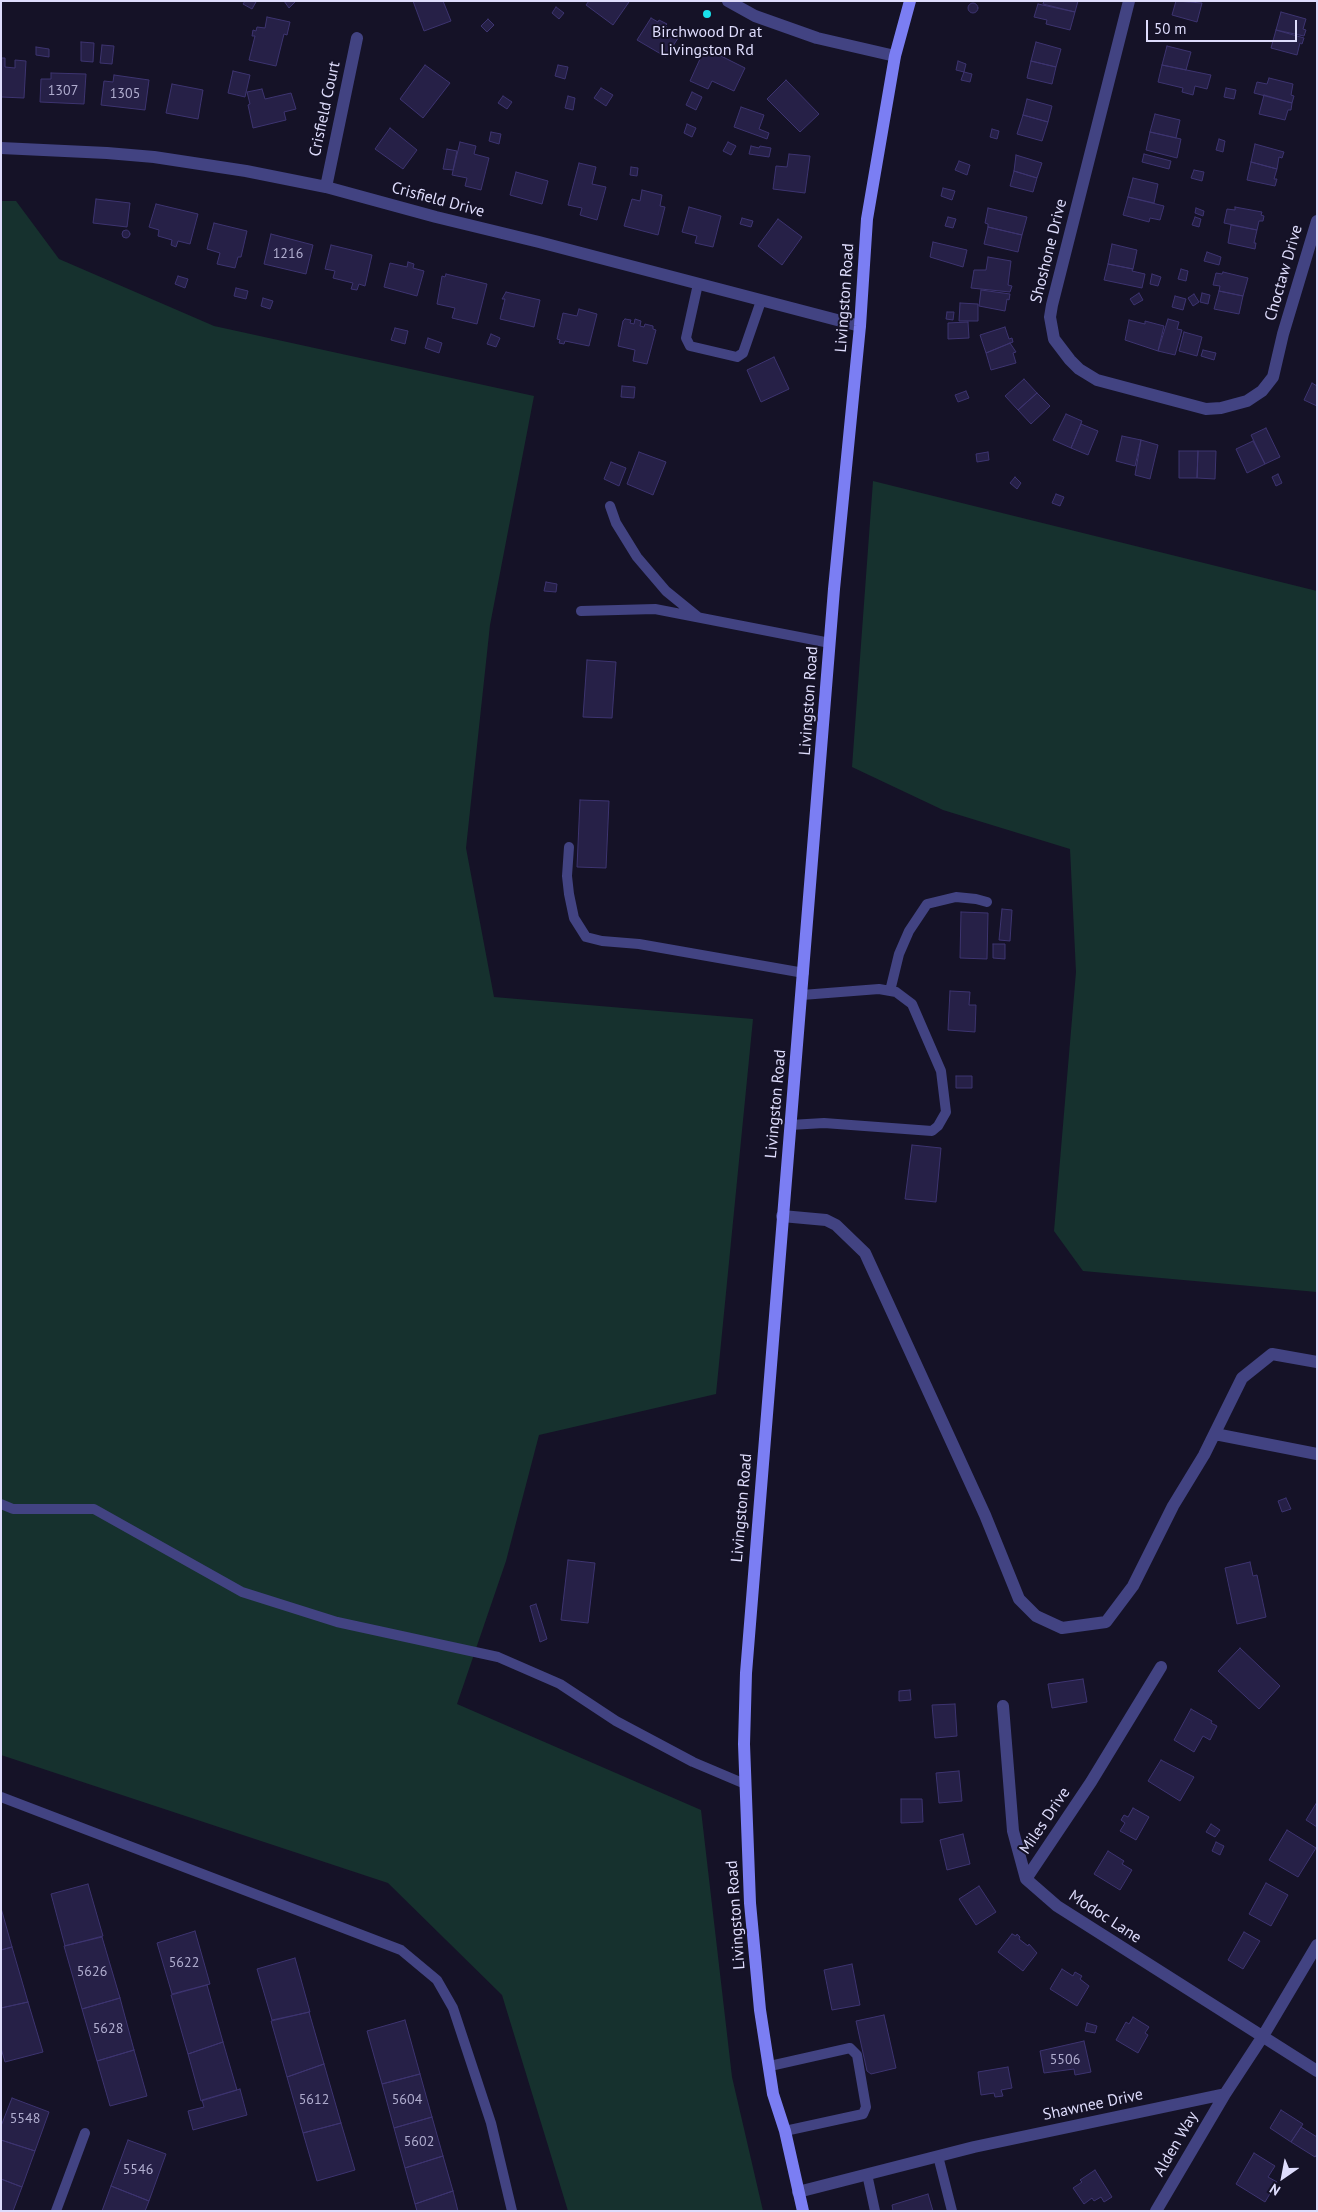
<!DOCTYPE html>
<html>
<head>
<meta charset="utf-8">
<style>
	body { margin:0 }
	#map { position:relative; width:1318px; height:2212px; overflow:hidden; background:#151227; font-family:"PT Sans",sans-serif }
	canvas { display:block }
	.frame { position:absolute; inset:0; border:2px solid #dedcfc; pointer-events:none }
	.north { position:absolute; left:1258px; top:2152px; width:50px; height:50px; -webkit-text-stroke:4px #151227; paint-order:stroke; rotate:213deg; font-size:14px; font-weight:700; line-height:20px; text-align:center; color:#dedcfc }
	.north::after { content:''; display:block; margin:auto; width:18px; height:22px; background:#dedcfc; clip-path:polygon(50% 0,100% 100%,50% 72%,0 100%) }
	.scale { position:absolute; left:1146px; top:20px; width:151px; height:22px; box-sizing:border-box; border:2px solid #dedcfc; border-top:0; padding-left:6px; font-size:15px; line-height:18px; white-space:nowrap; color:#dedcfc; -webkit-text-stroke:4px #151227; paint-order:stroke }
</style>
</head>
<body>
<div id="map">
<canvas width="1318" height="2212"></canvas>
<div class="frame"></div>
<div class="north">N</div>
<div class="scale">50 m</div>
</div>
<script>
const context = document.querySelector('canvas').getContext('2d');
context.lineJoin = 'round';
function fill(path, color) {
  context.fillStyle = color;
  context.fill(path, 'evenodd');
}
function toPath(rows) {
  const path = new Path2D();
  for (const r of rows) {
    if (r.length === 3) {
      path.moveTo(r[0] + r[2], r[1]);
      path.arc(r[0], r[1], r[2], 0, 2 * Math.PI);
      continue;
    }
    path.moveTo(r[0], r[1]);
    for (let i = 2; i < r.length; i += 2) path.lineTo(r[i], r[i + 1]);
  }
  return path;
}
function stroke(path, color, width, dash) {
  context.strokeStyle = color;
  context.lineWidth = width;
  context.lineCap = dash ? 'butt' : 'round';
  context.setLineDash(dash || []);
  context.stroke(path);
}
function drawText(font, color, halo, rows, align = 'center') {
  context.font = font + ' "PT Sans",sans-serif';
  context.lineWidth = 4;
  context.setLineDash([]);
  context.textBaseline = 'middle';
  context.strokeStyle = halo;
  context.fillStyle = color;
  for (const [text, x, y, turn = 0] of rows) {
    context.save();
    context.translate(x, y);
    context.rotate((+turn || 0) * Math.PI / 180);
    context.textAlign = isNaN(turn) ? turn : align;
    if (halo) context.strokeText(text, 0, 0);
    context.fillText(text, 0, 0);
    context.restore();
  }
}
fill(toPath([
	[1,201,16,201,59,259,214,326,534,396,490,625,466,848,494,997,753,1019,716,1394,539,1435,506,1561,457,1704,701,1810,732,2077,763,2211,568,2211,502,1995,388,1883,1,1755],
	[873,481,1317,591,1317,1292,1083,1271,1054,1231,1076,972,1070,849,943,810,852,767]
]), '#16312e');
const building = toPath([
	[245,1,254,1,256,2,252,9,243,4,245,1],
	[284,1,296,1,289,8,284,1],
	[413,1,443,1,451,21,424,31,413,1],
	[589,1,628,1,629,2,613,25,586,5,589,1],
	[1044,1,1078,1,1075,12,1043,4,1044,1],
	[1176,1,1202,3,1197,22,1172,15,1176,1],
	[973,8,5],
	[1038,4,1075,12,1070,30,1046,24,1047,20,1034,17,1038,4],
	[556,7,564,13,559,19,552,13,556,7],
	[1281,12,1306,19,1303,29,1306,30,1304,36,1276,30,1281,12],
	[267,17,290,22,287,35,284,34,276,66,249,60,255,36,252,36,253,30,256,31,257,27,265,28,267,17],
	[651,18,658,22,659,20,667,24,665,26,680,35,666,57,637,40,651,18],
	[488,19,494,25,487,32,481,26,488,19],
	[1276,30,1304,38,1302,44,1300,43,1297,55,1271,48,1276,30],
	[81,42,94,43,93,62,81,61,81,42],
	[1036,42,1061,49,1056,67,1031,61,1036,42],
	[102,45,114,46,112,64,100,63,102,45],
	[1167,46,1191,52,1186,70,1162,65,1167,46],
	[36,47,49,49,49,57,36,55,36,47],
	[705,48,745,68,734,91,712,81,708,89,690,81,705,48],
	[1,58,5,58,5,67,15,68,15,60,26,61,24,98,1,97,1,58],
	[958,61,966,64,964,72,956,70,958,61],
	[1031,61,1056,67,1052,84,1027,78,1031,61],
	[425,65,450,83,423,118,400,99,425,65],
	[558,65,568,67,565,79,555,76,558,65],
	[1162,65,1211,75,1207,89,1195,86,1193,95,1182,92,1183,88,1158,82,1162,65],
	[233,71,250,75,245,97,228,93,233,71],
	[964,72,972,74,970,82,961,80,964,72],
	[51,73,86,74,84,104,40,102,41,79,51,79,51,73],
	[114,75,149,80,145,110,101,105,104,81,113,82,114,75],
	[1269,78,1293,84,1291,95,1294,96,1292,103,1254,93,1257,82,1267,84,1269,78],
	[786,80,819,114,800,132,767,99,786,80],
	[172,84,203,90,198,119,166,113,172,84],
	[601,88,613,95,606,106,594,98,601,88],
	[1226,88,1236,90,1234,99,1224,97,1226,88],
	[262,89,265,99,291,93,296,109,284,112,286,120,253,128,248,105,250,104,247,92,262,89],
	[692,92,702,97,696,110,686,105,692,92],
	[1264,95,1292,103,1291,110,1288,110,1285,120,1259,114,1264,95],
	[503,96,512,102,507,109,498,103,503,96],
	[568,96,575,98,573,110,565,108,568,96],
	[1027,99,1052,106,1048,122,1023,115,1027,99],
	[741,107,764,115,759,129,769,133,767,139,734,127,741,107],
	[1155,114,1180,120,1176,138,1150,132,1155,114],
	[1023,115,1048,122,1042,141,1017,134,1023,115],
	[687,124,696,128,692,137,684,133,687,124],
	[390,128,417,150,403,169,375,149,390,128],
	[992,129,999,131,997,139,990,137,992,129],
	[491,132,501,134,499,144,489,141,491,132],
	[1150,132,1181,139,1177,158,1146,150,1150,132],
	[1219,139,1225,141,1223,152,1216,150,1219,139],
	[460,142,476,146,474,154,489,158,481,190,465,186,467,178,452,175,460,142],
	[728,142,736,146,731,155,723,151,728,142],
	[1255,144,1284,152,1282,158,1279,157,1277,169,1251,162,1255,144],
	[751,146,759,148,760,146,771,148,769,157,749,154,751,146],
	[447,149,457,151,453,170,443,169,447,149],
	[789,154,810,156,805,193,773,189,776,166,787,167,789,154],
	[1144,154,1171,161,1169,169,1142,162,1144,154],
	[1016,155,1042,163,1037,178,1014,171,1016,155],
	[959,161,970,165,967,175,955,170,959,161],
	[1251,162,1277,169,1274,179,1277,179,1275,186,1247,180,1251,162],
	[579,163,596,167,592,184,606,187,597,220,580,215,582,208,568,205,579,163],
	[631,167,638,168,637,176,630,175,631,167],
	[1194,170,1204,172,1202,181,1191,178,1194,170],
	[1014,171,1037,178,1033,192,1010,186,1014,171],
	[516,172,548,181,542,204,510,195,516,172],
	[1133,178,1158,184,1154,203,1128,197,1133,178],
	[943,188,955,191,952,200,941,196,943,188],
	[642,190,662,195,660,206,665,207,658,235,624,226,632,199,640,201,642,190],
	[1128,197,1164,206,1160,220,1150,218,1149,222,1123,215,1128,197],
	[96,199,130,203,127,227,93,223,96,199],
	[156,204,198,214,190,244,178,241,176,247,171,245,172,240,158,236,159,230,149,227,156,204],
	[689,207,721,216,713,247,695,243,697,236,682,232,689,207],
	[1235,207,1262,212,1261,215,1264,216,1263,221,1259,221,1257,230,1224,223,1227,209,1235,210,1235,207],
	[988,208,1027,217,1022,235,988,227,988,224,985,223,988,208],
	[1196,208,1204,211,1203,216,1195,213,1196,208],
	[948,217,956,219,953,228,945,226,948,217],
	[1195,217,1201,219,1199,227,1192,225,1195,217],
	[742,218,753,221,751,227,740,224,742,218],
	[778,219,802,237,782,265,758,246,778,219],
	[214,223,247,231,241,257,238,257,235,268,217,264,220,253,207,249,214,223],
	[1231,225,1257,230,1254,243,1256,243,1255,249,1228,243,1231,225],
	[988,227,1022,235,1018,252,984,244,988,227],
	[126,234,4],
	[271,234,313,245,306,274,264,264,271,234],
	[933,242,967,250,963,267,930,257,933,242],
	[1112,244,1137,250,1133,269,1108,264,1112,244],
	[331,245,372,255,365,286,359,284,357,290,351,289,353,283,333,278,335,271,325,269,331,245],
	[1207,252,1221,257,1219,265,1204,261,1207,252],
	[988,257,1011,261,1008,285,1012,286,1010,292,971,288,974,270,986,270,988,257],
	[408,262,414,264,413,268,424,271,417,296,384,287,390,263,407,267,408,262],
	[1108,264,1133,269,1132,271,1145,274,1142,288,1104,280,1108,264],
	[1181,269,1188,271,1186,281,1178,279,1181,269],
	[1223,272,1248,278,1243,296,1219,291,1220,286,1213,285,1216,273,1222,274,1223,272],
	[446,274,487,284,477,324,452,318,455,308,437,304,442,276,445,277,446,274],
	[1152,274,1161,277,1158,286,1150,284,1152,274],
	[178,276,188,279,185,288,175,284,178,276],
	[236,288,248,291,246,299,234,296,236,288],
	[981,290,1010,294,1009,300,1007,299,1005,311,979,306,981,290],
	[1219,291,1243,296,1239,314,1214,309,1219,291],
	[506,292,540,300,534,327,500,319,505,299,502,299,506,292],
	[1139,293,1143,300,1134,305,1130,299,1139,293],
	[1202,293,1210,295,1208,304,1200,302,1202,293],
	[1194,294,1199,302,1193,306,1188,298,1194,294],
	[1175,296,1186,299,1183,310,1172,307,1175,296],
	[263,298,273,301,270,309,261,306,263,298],
	[960,303,978,304,978,321,959,321,960,303],
	[579,309,597,314,589,346,565,341,564,344,559,343,560,340,557,339,563,313,577,316,579,309],
	[947,312,954,312,953,320,946,319,947,312],
	[625,319,631,320,630,323,634,324,635,319,641,321,640,326,644,327,645,324,653,326,653,329,656,330,647,364,633,361,635,350,618,346,623,321,625,319],
	[1168,319,1179,322,1177,329,1182,330,1175,355,1158,351,1168,319],
	[1129,320,1145,324,1145,321,1164,326,1158,351,1125,340,1129,320],
	[968,322,969,338,948,339,948,323,968,322],
	[1005,327,1009,339,1012,338,1013,342,986,353,980,335,1005,327],
	[395,328,408,331,405,344,391,340,395,328],
	[1184,332,1202,337,1197,356,1179,351,1184,332],
	[491,334,500,338,496,347,487,344,491,334],
	[428,338,442,343,439,353,425,348,428,338],
	[1010,343,1016,352,1013,353,1016,363,991,370,986,353,1010,343],
	[1203,350,1216,353,1214,360,1201,356,1203,350],
	[774,357,789,389,761,402,747,370,774,357],
	[1024,379,1037,393,1018,410,1005,396,1024,379],
	[1312,383,1317,386,1317,406,1304,400,1312,383],
	[622,386,635,387,634,398,621,397,622,386],
	[966,391,969,398,958,402,955,395,966,391],
	[1037,393,1050,406,1031,424,1018,410,1037,393],
	[1066,414,1082,421,1071,448,1053,440,1066,414],
	[1081,424,1098,431,1088,455,1071,448,1081,424],
	[1266,428,1280,457,1265,464,1251,435,1266,428],
	[1122,436,1141,440,1135,466,1116,461,1122,436],
	[1141,440,1158,445,1150,479,1135,475,1141,440],
	[1253,441,1265,464,1247,473,1236,449,1253,441],
	[1179,451,1198,451,1197,478,1179,478,1179,451],
	[1198,451,1216,451,1215,479,1197,478,1198,451],
	[639,452,666,462,653,495,627,484,639,452],
	[988,452,989,460,977,462,976,454,988,452],
	[611,462,626,468,619,486,604,479,611,462],
	[1278,474,1282,483,1276,486,1272,477,1278,474],
	[1015,477,1021,483,1017,489,1010,483,1015,477],
	[1056,494,1064,497,1060,506,1052,503,1056,494],
	[546,582,557,584,556,592,544,591,546,582],
	[587,660,616,662,612,718,583,717,587,660],
	[580,800,609,801,606,868,577,867,580,800],
	[1002,909,1012,910,1010,941,999,940,1002,909],
	[961,912,988,913,987,959,960,958,961,912],
	[993,944,1005,944,1005,959,993,958,993,944],
	[950,991,970,992,969,1005,976,1005,975,1032,948,1030,950,991],
	[956,1076,972,1076,972,1088,956,1088,956,1076],
	[912,1145,941,1148,936,1202,905,1199,912,1145],
	[1286,1498,1291,1509,1282,1512,1278,1501,1286,1498],
	[568,1560,595,1563,588,1623,561,1620,568,1560],
	[1250,1562,1253,1576,1257,1575,1266,1617,1237,1624,1225,1568,1250,1562],
	[536,1604,547,1639,540,1642,530,1606,536,1604],
	[1240,1648,1280,1686,1259,1709,1218,1671,1240,1648],
	[1083,1679,1087,1702,1052,1708,1048,1684,1083,1679],
	[910,1690,911,1700,899,1701,899,1691,910,1690],
	[955,1704,957,1736,935,1738,932,1705,955,1704],
	[1191,1709,1212,1721,1211,1723,1217,1726,1210,1740,1203,1736,1194,1752,1174,1740,1191,1709],
	[1161,1760,1194,1777,1180,1801,1148,1781,1161,1760],
	[959,1771,962,1801,939,1803,936,1773,959,1771],
	[901,1799,922,1799,923,1822,901,1823,901,1799],
	[1317,1802,1317,1827,1306,1820,1317,1802],
	[1133,1808,1149,1817,1136,1840,1120,1831,1125,1823,1121,1820,1124,1815,1128,1817,1133,1808],
	[1211,1824,1220,1830,1215,1837,1206,1832,1211,1824],
	[1287,1830,1316,1848,1298,1877,1269,1860,1287,1830],
	[963,1834,970,1864,947,1870,940,1840,963,1834],
	[1216,1842,1224,1846,1220,1855,1212,1851,1216,1842],
	[1108,1851,1124,1861,1122,1864,1132,1870,1120,1890,1094,1874,1108,1851],
	[1266,1883,1288,1895,1271,1926,1249,1914,1266,1883],
	[88,1884,103,1936,65,1946,51,1894,88,1884],
	[979,1886,996,1912,976,1925,959,1899,979,1886],
	[1,1908,12,1947,1,1950,1,1908],
	[195,1931,210,1984,172,1994,157,1943,195,1931],
	[1244,1932,1260,1941,1243,1969,1228,1960,1244,1932],
	[1012,1934,1016,1936,1017,1934,1020,1937,1019,1939,1028,1946,1029,1944,1037,1953,1023,1971,998,1952,1012,1934],
	[102,1937,120,1998,82,2009,64,1946,102,1937],
	[12,1947,28,2002,1,2008,1,1950,12,1947],
	[295,1958,310,2012,272,2020,257,1969,295,1958],
	[852,1964,860,2005,832,2010,824,1970,852,1964],
	[1062,1969,1073,1976,1075,1972,1082,1976,1080,1979,1089,1986,1077,2006,1050,1989,1062,1969],
	[207,1985,223,2042,188,2054,171,1995,207,1985],
	[120,1998,134,2050,97,2061,82,2009,120,1998],
	[28,2002,43,2052,5,2062,1,2048,1,2008,28,2002],
	[309,2012,324,2064,287,2077,271,2021,309,2012],
	[884,2015,896,2068,871,2074,867,2071,856,2021,884,2015],
	[1133,2017,1149,2027,1145,2033,1148,2035,1138,2053,1116,2040,1126,2022,1129,2024,1133,2017],
	[405,2020,420,2074,382,2084,367,2031,405,2020],
	[1087,2023,1097,2026,1095,2033,1085,2031,1087,2023],
	[1084,2041,1091,2072,1075,2075,1074,2069,1044,2073,1040,2051,1084,2041],
	[223,2042,237,2090,201,2101,188,2054,223,2042],
	[134,2050,147,2096,110,2106,97,2061,134,2050],
	[324,2064,341,2123,303,2133,287,2077,324,2064],
	[1008,2067,1012,2088,1001,2090,1003,2096,995,2097,994,2093,981,2095,978,2072,1008,2067],
	[420,2074,432,2117,394,2128,382,2084,420,2074],
	[240,2089,247,2115,193,2130,188,2111,204,2107,202,2100,240,2089],
	[12,2098,49,2112,35,2151,1,2140,1,2126,12,2098],
	[1281,2110,1303,2124,1291,2142,1270,2128,1281,2110],
	[432,2117,443,2156,405,2168,394,2128,432,2117],
	[341,2123,355,2170,317,2181,303,2133,341,2123],
	[1301,2127,1317,2137,1317,2154,1315,2157,1291,2142,1301,2127],
	[1,2140,35,2151,22,2187,1,2179,1,2140],
	[128,2140,166,2154,149,2201,111,2186,128,2140],
	[1254,2153,1275,2166,1268,2177,1277,2182,1265,2202,1236,2184,1254,2153],
	[443,2156,453,2191,415,2204,405,2168,443,2156],
	[1095,2170,1112,2197,1104,2202,1101,2197,1094,2201,1092,2198,1084,2204,1073,2188,1082,2182,1080,2180,1095,2170],
	[1,2179,22,2187,13,2211,1,2211,1,2179],
	[111,2186,149,2201,145,2211,102,2211,111,2186],
	[453,2191,458,2211,417,2211,415,2204,453,2191],
	[928,2194,933,2211,893,2211,892,2205,928,2194]
]);
fill(building, '#262047');
stroke(building, '#3d3470', 1);
stroke(toPath([
	[698,284,686,338,690,346,737,357,743,353,761,301],
	[610,506,616,523,637,557,666,591,698,617],
	[581,611,655,609,830,643],
	[569,847,567,876,569,894,574,918,586,937,602,941,639,944,804,973],
	[890,991,899,954,909,931,927,904,956,897,976,899,987,902],
	[790,1125,824,1123,932,1131,938,1126,946,1112,941,1071,912,1004,896,992,879,989,802,995],
	[1,1504,13,1509,94,1509,242,1592,337,1622,498,1657,560,1684,616,1721,693,1762,745,1784],
	[1,1797,401,1950,437,1980,453,2008,491,2123,512,2211],
	[770,2066,850,2048,857,2055,866,2107,863,2114,785,2131],
	[938,2156,952,2211],
	[867,2174,875,2211],
	[56,2211,85,2133]
]), '#424382', 10);
stroke(toPath([
	[728,1,755,16,817,38,895,56],
	[1129,1,1052,305,1050,317,1054,339,1070,360,1079,369,1097,380,1206,409,1221,408,1247,401,1262,391,1273,377,1283,334,1317,221],
	[1,148,107,153,154,157,246,171,326,187,436,217,539,242,860,326],
	[326,187,357,38],
	[782,1216,826,1220,836,1225,865,1253,985,1515,1019,1599,1036,1616,1062,1628,1106,1622,1133,1586,1173,1506,1204,1455,1242,1378,1272,1354,1317,1362],
	[1215,1434,1317,1454],
	[1003,1706,1013,1831,1026,1879,1057,1906,1317,2071],
	[1026,1879,1091,1782,1161,1667],
	[798,2192,974,2147,1225,2094,1263,2036,1317,1945],
	[1156,2211,1225,2094]
]), '#424382', 12);
stroke(toPath([
	[803,2211,785,2131,773,2094,760,2010,750,1903,744,1744,746,1673,834,589,860,326,867,219,895,56,910,1]
]), '#7b7ef3', 12);
for (const [x, y, r, color] of [
	[707,14,5,"#19e1eb"]
]) {
  const dot = new Path2D();
  dot.arc(x, y, r, 0, 2 * Math.PI);
  context.fillStyle = color;
  context.fill(dot);
  stroke(dot, '#151227', 2);
}
drawText('14px', '#b0adcf', null, [
	["1307",63,91],
	["1305",125,94],
	["1216",288,254],
	["5622",184,1963],
	["5626",92,1972],
	["5628",108,2029],
	["5506",1065,2060],
	["5612",314,2100],
	["5604",407,2100],
	["5548",25,2119],
	["5602",419,2142],
	["5546",138,2170]
]);
drawText('16px', '#dedcfc', '#151227', [
	["Birchwood Dr at",707,32],
	["Livingston Rd",707,50]
]);
drawText('16px', '#dedcfc', '#151227', [
	["Crisfield Court",325,109,-78],
	["Crisfield Drive",438,200,15],
	["Shoshone Drive",1049,251,-76],
	["Choctaw Drive",1284,273,-74],
	["Livingston Road",845,298,-86],
	["Livingston Road",809,701,-86],
	["Livingston Road",776,1104,-85],
	["Livingston Road",742,1508,-85],
	["Miles Drive",1045,1821,-56],
	["Livingston Road",736,1915,-94],
	["Modoc Lane",1105,1917,33],
	["Shawnee Drive",1093,2105,-12],
	["Alden Way",1176,2144,-60]
]);
</script>
</body>
</html>
